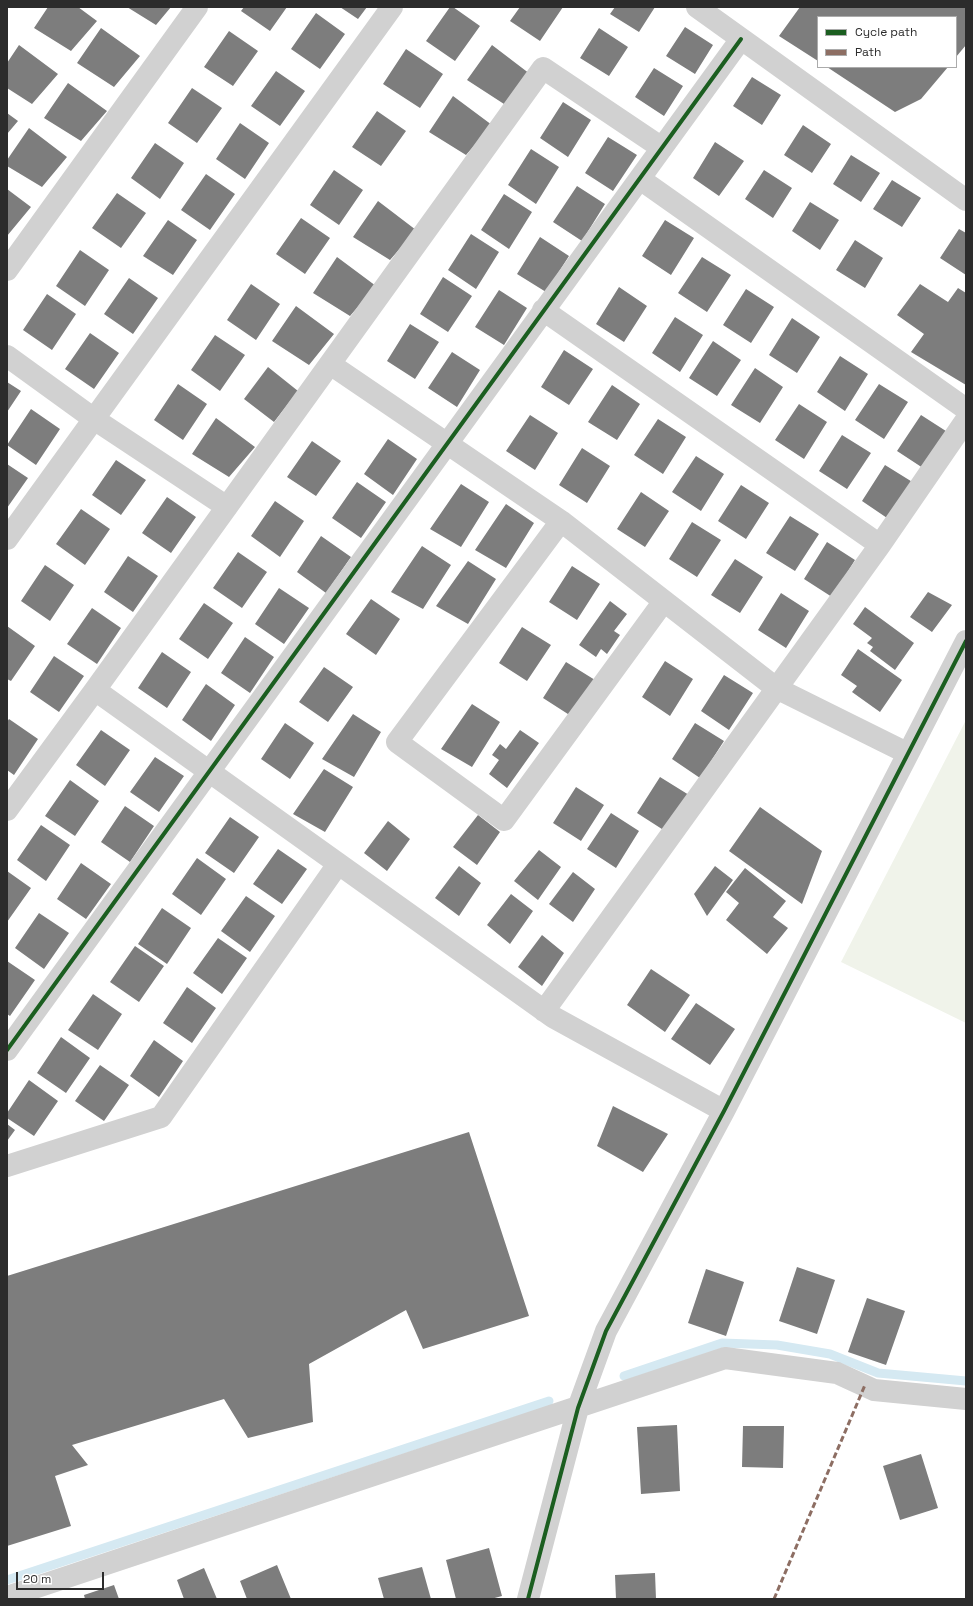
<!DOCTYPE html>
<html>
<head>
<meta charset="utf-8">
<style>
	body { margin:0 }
	#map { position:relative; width:973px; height:1606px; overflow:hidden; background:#fff; font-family:"Space Grotesk",sans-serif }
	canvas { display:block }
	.frame { position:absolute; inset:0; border:8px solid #2c2c2c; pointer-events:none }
	.legend { position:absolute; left:817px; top:16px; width:140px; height:52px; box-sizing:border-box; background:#fff; border:1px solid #ababab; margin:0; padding:5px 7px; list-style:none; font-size:12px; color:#2c2c2c }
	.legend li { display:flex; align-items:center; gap:8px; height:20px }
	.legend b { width:20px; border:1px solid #ababab }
	.scale { position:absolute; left:16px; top:1572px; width:88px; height:18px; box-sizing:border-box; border:2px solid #2c2c2c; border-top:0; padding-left:5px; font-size:12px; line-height:14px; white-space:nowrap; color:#2c2c2c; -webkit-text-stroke:3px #fff; paint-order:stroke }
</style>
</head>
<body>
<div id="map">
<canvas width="973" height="1606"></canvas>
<div class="frame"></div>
<ul class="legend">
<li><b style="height:5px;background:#1b5e20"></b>Cycle path</li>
<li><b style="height:5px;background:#8d6e63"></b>Path</li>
</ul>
<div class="scale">20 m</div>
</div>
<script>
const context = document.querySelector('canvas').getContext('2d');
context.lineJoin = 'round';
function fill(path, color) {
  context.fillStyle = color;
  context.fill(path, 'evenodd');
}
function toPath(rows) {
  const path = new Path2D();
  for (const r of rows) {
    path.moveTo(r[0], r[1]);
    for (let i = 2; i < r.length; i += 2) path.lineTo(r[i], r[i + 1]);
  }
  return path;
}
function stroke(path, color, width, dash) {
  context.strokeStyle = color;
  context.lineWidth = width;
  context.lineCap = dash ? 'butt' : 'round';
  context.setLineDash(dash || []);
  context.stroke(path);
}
fill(toPath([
	[966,720,966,1023,841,962]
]), '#f0f3ea');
stroke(toPath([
	[624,1376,722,1343,777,1345,830,1354,878,1373,966,1381],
	[7,1580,549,1401]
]), '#d5e9f2', 9);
fill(toPath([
	[48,7,78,7,97,21,71,51,34,28],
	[127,7,171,7,156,25],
	[244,7,287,7,270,31,241,11],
	[340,7,367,7,358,19],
	[450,7,453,7,480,26,455,61,426,41],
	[520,7,563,7,540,41,510,21],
	[615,7,655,7,639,32,610,14],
	[800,7,966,7,966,45,956,57,956,17,818,17,818,61,779,36],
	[316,13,345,34,320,69,291,49],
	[685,27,713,45,695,74,666,56],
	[101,28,140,56,114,87,77,63],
	[599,28,628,47,609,76,580,58],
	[229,31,258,51,233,86,204,67],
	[19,45,58,74,32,104,7,88,7,63],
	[492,45,530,74,504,104,467,80],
	[406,49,443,74,420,108,383,84],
	[827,67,948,67,921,99,895,112],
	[654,68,683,86,664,116,635,97],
	[276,71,305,91,280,126,251,106],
	[752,77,781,95,762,125,733,106],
	[68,83,107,111,81,141,44,118],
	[192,88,222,108,197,143,168,123],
	[453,96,492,125,466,155,429,132],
	[563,102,591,120,568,157,540,138],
	[377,111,406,131,381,166,352,147],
	[7,113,18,121,7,134],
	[240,123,269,143,245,179,216,159],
	[803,125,831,144,812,173,784,155],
	[29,128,67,157,42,187,7,166,7,160],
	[608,137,637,155,613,191,585,173],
	[715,142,744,161,719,196,693,178],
	[155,143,184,163,160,199,131,178],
	[531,149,559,167,536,204,508,185],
	[851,155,880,173,861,202,833,184],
	[334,170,363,190,339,225,310,205],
	[764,170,792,188,773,218,745,199],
	[206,174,235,194,210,230,181,210],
	[892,180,921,198,902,227,873,209],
	[577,186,605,204,582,241,553,222],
	[7,189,31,207,7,236],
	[117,193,146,213,121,248,92,228],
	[504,194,532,212,509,249,481,230],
	[378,201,416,230,390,260,353,237],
	[810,202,839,220,820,250,792,231],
	[301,218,330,238,305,274,276,254],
	[168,220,197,240,173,275,143,256],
	[665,220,694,238,671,275,642,256],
	[959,229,966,233,966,275,940,258],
	[471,234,499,252,476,289,448,270],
	[540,237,569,256,546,292,517,274],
	[855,240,883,258,865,288,836,270],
	[80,250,109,270,85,306,56,286],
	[337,257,376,286,350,316,313,293],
	[702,257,731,275,707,312,678,293],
	[443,277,472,296,448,332,420,314],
	[129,278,158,298,133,334,104,314],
	[251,284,280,304,256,340,227,320],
	[920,284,948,302,958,288,966,293,966,385,911,352,924,334,897,315],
	[619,287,647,306,624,342,596,324],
	[746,289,774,307,751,343,723,325],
	[499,290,527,308,504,345,475,327],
	[47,294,76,314,52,350,23,330],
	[296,306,334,334,309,365,272,341],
	[675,317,703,335,680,372,652,353],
	[792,318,820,337,797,373,769,355],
	[410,324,439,342,415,379,387,361],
	[90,333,119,353,94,389,65,369],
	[215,335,245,355,220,391,191,370],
	[713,341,741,360,717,396,689,378],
	[564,350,593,369,569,405,541,387],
	[452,352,480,370,457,407,428,388],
	[840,356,868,374,845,411,817,392],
	[268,367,298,391,274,422,244,399],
	[755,368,783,387,760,423,731,405],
	[7,382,21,391,7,412],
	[178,384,207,404,183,440,154,420],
	[879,384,908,402,884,439,855,420],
	[612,385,640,404,617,440,588,422],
	[799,404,827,422,804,459,775,440],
	[31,409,60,429,36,465,7,445],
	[530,415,558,433,535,470,506,451],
	[921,415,949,433,926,470,897,451],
	[216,418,255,447,229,477,192,454],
	[658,419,686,437,663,474,634,455],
	[842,435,871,453,847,489,819,471],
	[388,439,417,459,393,495,364,474],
	[312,441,341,461,316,496,287,477],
	[582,448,610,466,587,503,559,485],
	[696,456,724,474,701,511,672,492],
	[116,460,146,480,121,515,92,495],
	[7,464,28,478,7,508],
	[885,465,914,483,890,520,862,501],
	[357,482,386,502,361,538,332,518],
	[461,484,489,502,461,547,430,529],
	[741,485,769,503,746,539,718,521],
	[641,492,669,511,645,547,617,529],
	[167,497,196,517,171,553,142,533],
	[275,501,304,521,280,557,251,536],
	[506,504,534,523,506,568,475,550],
	[81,509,110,529,85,565,56,544],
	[790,516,819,534,795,571,766,553],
	[692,522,721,540,697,577,669,559],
	[321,536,351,557,326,593,297,572],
	[827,542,855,560,832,597,804,579],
	[422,546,451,565,423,609,391,592],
	[238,552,267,572,242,608,213,588],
	[128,556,158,576,133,612,104,592],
	[735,559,763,577,740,613,711,595],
	[468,561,496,579,468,624,436,606],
	[45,565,74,585,50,621,21,601],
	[572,566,600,584,577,620,549,602],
	[279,588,309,608,284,644,255,624],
	[928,592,952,605,932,632,910,617],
	[781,593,809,611,786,648,758,630],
	[371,599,400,619,376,655,346,634],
	[610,601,627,614,614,631,620,635,607,654,601,649,596,657,579,645],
	[204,603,233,623,208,659,179,639],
	[865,607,914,643,895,670,870,651,873,647,867,643,872,638,853,624],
	[92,608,121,628,97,664,67,644],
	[7,626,35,646,11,681,7,679],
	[522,627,551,645,527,681,499,663],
	[245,637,274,657,250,693,221,673],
	[858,649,902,680,880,712,852,692,857,686,841,675],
	[162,652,191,672,167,708,138,688],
	[54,656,84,676,59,712,30,692],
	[665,661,693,679,670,716,642,697],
	[566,662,595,680,571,716,543,698],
	[324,667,353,687,328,722,299,702],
	[724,675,753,693,729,730,701,711],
	[206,684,235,705,211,741,182,720],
	[472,704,500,722,472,767,441,749],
	[353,714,381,732,354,777,322,759],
	[9,719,38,739,14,775,7,770,7,722],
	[285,723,314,743,290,779,261,759],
	[695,723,724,741,700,778,672,759],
	[101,730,130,750,105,786,76,765],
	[520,730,539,743,507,788,489,774,499,760,492,755,500,744,506,749],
	[155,757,184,776,159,812,130,792],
	[324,769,353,787,325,832,293,814],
	[660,777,689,795,665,831,637,813],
	[70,780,99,801,75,836,45,816],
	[576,787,604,805,581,841,553,823],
	[125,806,154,826,130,862,101,842],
	[760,807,822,851,802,904,729,851],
	[611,813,639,831,616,868,587,849],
	[478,815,500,832,477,865,453,847],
	[230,817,259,837,234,873,205,853],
	[388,821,410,839,387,871,364,853],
	[41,825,70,845,46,881,17,860],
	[278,849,307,869,282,904,253,884],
	[539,850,561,867,538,900,514,881],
	[197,858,226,879,201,915,172,894],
	[81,863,111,884,86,919,57,899],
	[459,866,481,883,459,916,435,898],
	[715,866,733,880,707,916,694,894],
	[745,868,786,901,773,917,788,928,767,954,726,920,739,903,726,892],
	[7,871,31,888,7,922],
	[573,872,595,889,573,922,549,904],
	[511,894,533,911,510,944,487,925],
	[246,896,275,916,250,952,221,931],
	[162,908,191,928,167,964,138,944],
	[39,913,69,933,44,969,15,948],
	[542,935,564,953,542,986,518,967],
	[218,938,247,958,222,994,193,973],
	[135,946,164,966,139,1002,110,982],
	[7,961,35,980,10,1016,7,1014],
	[651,969,690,995,665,1032,627,1005],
	[187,987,216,1008,192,1043,163,1023],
	[93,994,122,1014,98,1050,68,1030],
	[696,1003,735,1029,710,1065,671,1039],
	[61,1037,90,1058,66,1093,37,1073],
	[154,1040,183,1061,159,1097,130,1076],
	[100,1065,129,1085,104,1121,75,1101],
	[29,1080,58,1101,34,1136,7,1118,7,1113],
	[613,1106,668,1134,643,1172,597,1146],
	[7,1124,15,1130,7,1141],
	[469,1132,529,1316,423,1349,406,1310,309,1364,313,1422,248,1438,224,1399,72,1445,88,1465,55,1476,71,1526,7,1546,7,1276],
	[797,1267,835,1280,817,1334,779,1321],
	[706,1269,744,1282,726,1336,688,1323],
	[867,1298,905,1311,886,1365,848,1352],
	[677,1425,680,1491,641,1494,637,1427],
	[743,1426,784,1426,783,1468,742,1467],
	[921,1454,938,1508,900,1520,883,1466],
	[489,1548,502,1596,491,1599,456,1599,446,1560],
	[277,1565,291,1599,247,1599,240,1581],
	[422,1567,431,1599,384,1599,378,1578],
	[204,1568,217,1599,184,1599,177,1580],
	[655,1573,656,1599,616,1599,615,1575],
	[114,1585,119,1599,85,1599,84,1595]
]), '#7d7d7d');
stroke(toPath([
	[697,7,966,200],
	[640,179,966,409],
	[7,270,197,7],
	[543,310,880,545],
	[7,356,94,419,227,507],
	[330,364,561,521,776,688,907,753],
	[561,521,397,742,504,820,664,601],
	[7,539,392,7],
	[95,690,553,1017,724,1111],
	[7,810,95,690,543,68,662,148],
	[544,1011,880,545,966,420],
	[7,1050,741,39],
	[7,1166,161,1117,338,864],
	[7,1597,725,1358,837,1373,874,1390,966,1399],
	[528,1599,578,1408,606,1331,724,1111,966,641]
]), '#d1d1d1', 22);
stroke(toPath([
	[774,1599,865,1385]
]), '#8d6e63', 3, [6, 3]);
stroke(toPath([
	[7,1050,741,39],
	[528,1599,578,1408,606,1331,724,1111,966,641]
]), '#1b5e20', 4);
</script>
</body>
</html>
